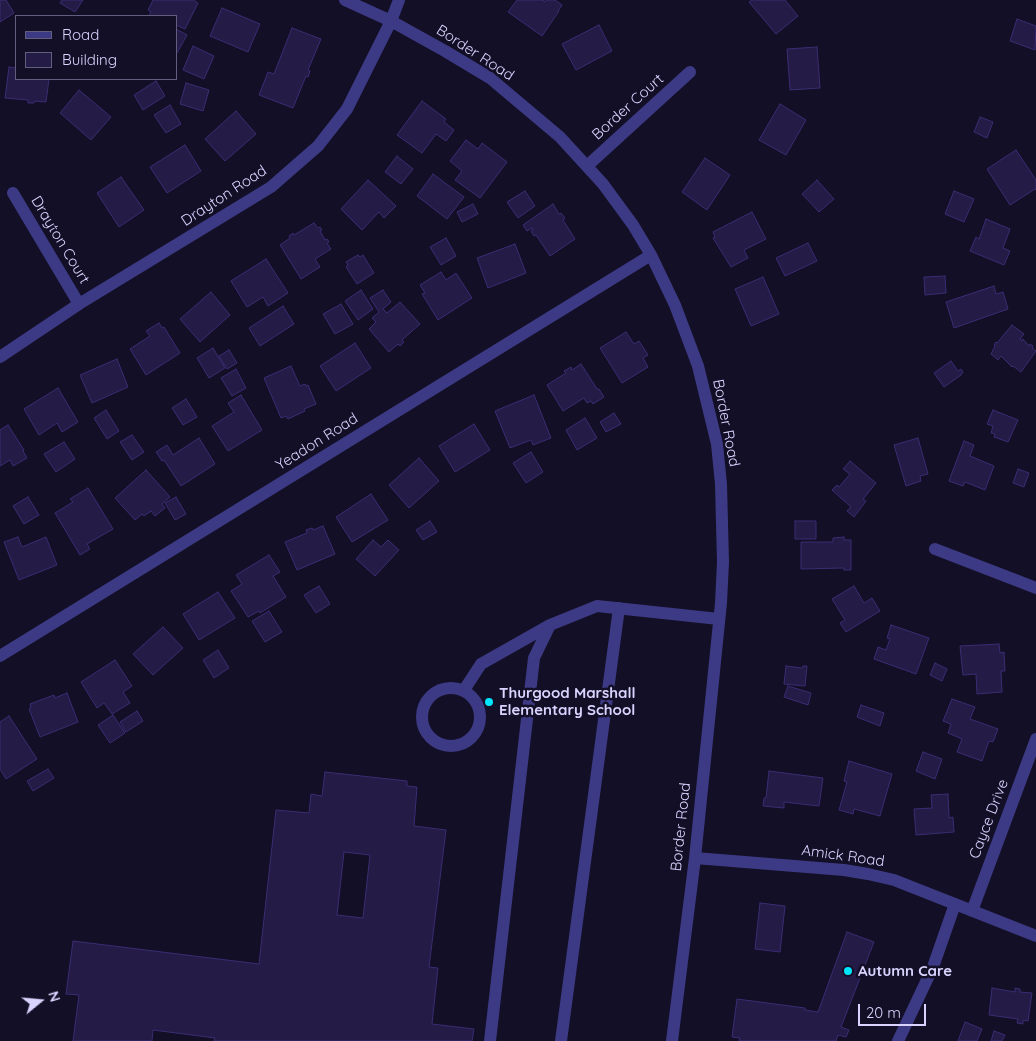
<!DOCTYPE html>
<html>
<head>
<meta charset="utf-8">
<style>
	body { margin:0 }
	#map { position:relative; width:1036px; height:1041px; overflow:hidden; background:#130f26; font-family:Quicksand,sans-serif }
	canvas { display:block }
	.legend { position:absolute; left:15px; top:15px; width:162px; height:65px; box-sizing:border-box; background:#130f26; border:1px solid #625e7d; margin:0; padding:6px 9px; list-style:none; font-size:15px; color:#d9d4ff }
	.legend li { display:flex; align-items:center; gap:10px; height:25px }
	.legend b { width:25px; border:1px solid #625e7d }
	.north { position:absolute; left:15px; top:976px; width:50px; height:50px; -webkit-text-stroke:4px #130f26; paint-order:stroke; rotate:73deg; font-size:14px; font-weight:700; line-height:20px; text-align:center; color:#d9d4ff }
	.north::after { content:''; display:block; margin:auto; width:18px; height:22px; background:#d9d4ff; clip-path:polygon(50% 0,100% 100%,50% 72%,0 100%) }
	.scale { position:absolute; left:858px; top:1004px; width:68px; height:22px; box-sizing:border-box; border:2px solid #d9d4ff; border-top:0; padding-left:6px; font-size:15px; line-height:18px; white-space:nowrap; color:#d9d4ff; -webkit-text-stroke:4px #130f26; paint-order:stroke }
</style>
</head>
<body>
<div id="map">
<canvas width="1036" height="1041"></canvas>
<ul class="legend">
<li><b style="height:6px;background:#3d3a85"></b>Road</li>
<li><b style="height:14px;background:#241b47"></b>Building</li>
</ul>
<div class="north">N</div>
<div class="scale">20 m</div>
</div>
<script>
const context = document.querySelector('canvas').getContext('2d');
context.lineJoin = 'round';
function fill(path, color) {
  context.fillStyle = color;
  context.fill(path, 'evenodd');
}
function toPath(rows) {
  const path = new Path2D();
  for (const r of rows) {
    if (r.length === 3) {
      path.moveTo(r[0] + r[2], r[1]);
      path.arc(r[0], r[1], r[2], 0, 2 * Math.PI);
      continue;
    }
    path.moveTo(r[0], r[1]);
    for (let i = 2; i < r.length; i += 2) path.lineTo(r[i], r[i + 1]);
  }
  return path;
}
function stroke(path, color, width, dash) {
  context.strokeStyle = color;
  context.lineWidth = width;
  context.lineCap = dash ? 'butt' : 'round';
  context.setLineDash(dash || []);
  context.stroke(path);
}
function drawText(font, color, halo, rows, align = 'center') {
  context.font = font + ' Quicksand,sans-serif';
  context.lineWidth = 5;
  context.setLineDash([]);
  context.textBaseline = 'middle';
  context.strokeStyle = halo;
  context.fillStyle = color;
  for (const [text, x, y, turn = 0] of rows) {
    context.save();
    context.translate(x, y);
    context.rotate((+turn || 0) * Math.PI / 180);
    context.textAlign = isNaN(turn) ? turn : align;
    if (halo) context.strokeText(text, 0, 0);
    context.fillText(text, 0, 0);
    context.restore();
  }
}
const building = toPath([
	[0,0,6,0,14,13,0,22,0,0],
	[62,0,83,0,75,12,60,3,62,0],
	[153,0,193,0,198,3,185,29,176,25,176,16,149,16,151,12,148,10,153,0],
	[517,0,543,0,545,2,546,0,555,0,562,5,558,11,559,11,542,36,508,12,517,0],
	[752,0,785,0,798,16,776,34,749,2,752,0],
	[222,8,260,24,248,52,210,36,222,8],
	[1017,19,1036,26,1035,50,1010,41,1017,19],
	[599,25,612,51,576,70,562,44,599,25],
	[292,28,321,39,308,70,310,71,308,77,306,76,293,108,259,95,268,72,274,74,292,28],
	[176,29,187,35,177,53,176,52,176,29],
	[193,46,214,56,204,79,183,70,193,46],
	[817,47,820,88,790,90,787,49,817,47],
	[9,67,16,68,16,79,49,79,46,102,35,101,34,103,28,103,28,100,5,98,9,67],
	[156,81,165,96,143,110,134,95,156,81],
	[186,83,209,90,203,111,180,104,186,83],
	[79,90,111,117,91,140,60,113,79,90],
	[422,101,446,119,444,122,454,130,446,141,436,134,422,153,397,135,422,101],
	[780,104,806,120,786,155,759,140,780,104],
	[170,105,181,124,166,133,154,115,170,105],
	[236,111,256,134,225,161,205,139,236,111],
	[980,117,993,122,987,138,974,132,980,117],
	[466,140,478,149,482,143,507,162,480,198,455,180,462,171,450,161,466,140],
	[185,145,201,171,167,193,150,167,185,145],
	[1016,150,1036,180,1036,190,1035,189,1010,205,987,169,1016,150],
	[397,156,413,169,401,184,385,172,397,156],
	[705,158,730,175,707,210,682,192,705,158],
	[433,174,464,197,447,219,417,196,433,174],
	[121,177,144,210,119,227,97,193,121,177],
	[368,180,396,206,384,218,379,212,362,230,341,209,368,180],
	[817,180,834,199,819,212,802,194,817,180],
	[525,191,535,206,518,218,507,202,525,191],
	[954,191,974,199,964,222,945,214,954,191],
	[473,204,478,214,462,222,457,212,473,204],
	[553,204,559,214,561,213,565,218,563,220,575,239,550,256,536,235,534,236,531,231,533,230,532,228,527,231,523,225,553,204],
	[752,212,766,239,744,250,748,258,731,267,713,238,715,237,713,232,752,212],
	[986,219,1010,229,1003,248,1010,251,1004,265,970,251,976,237,979,239,986,219],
	[314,223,318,228,320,227,322,230,320,231,325,240,327,239,329,242,327,243,331,249,315,259,320,267,301,279,280,245,290,238,289,236,293,233,294,235,314,223],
	[446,238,456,256,441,265,430,247,446,238],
	[808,243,817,261,785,276,776,258,808,243],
	[515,244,526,273,488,288,477,258,515,244],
	[358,255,360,257,363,255,374,273,357,284,346,267,348,265,346,262,358,255],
	[266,259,288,293,268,306,263,297,247,307,231,281,266,259],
	[441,272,446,280,456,273,472,298,438,320,422,294,425,293,420,285,441,272],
	[945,276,946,293,925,295,924,277,945,276],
	[763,277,779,314,751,326,735,289,763,277],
	[994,286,996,294,1003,292,1008,309,954,328,946,302,994,286],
	[361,290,373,309,358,320,345,301,361,290],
	[383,290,391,302,383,309,387,313,400,302,420,324,402,340,404,342,400,346,398,344,389,352,369,329,376,322,372,318,379,312,370,298,383,290],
	[211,292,230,315,200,342,180,319,211,292],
	[341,304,353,324,335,334,323,314,341,304],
	[283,306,294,324,260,346,249,328,283,306],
	[159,323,162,328,164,327,180,353,146,375,130,349,150,336,146,331,159,323],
	[1012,325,1024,334,1020,339,1022,341,1023,339,1029,346,1030,344,1033,346,1032,348,1036,351,1021,372,1013,366,1012,367,1001,356,998,360,991,354,995,346,994,345,996,342,997,343,1012,325],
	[626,332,634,344,639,341,648,355,643,358,648,367,622,383,600,348,626,332],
	[355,343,371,368,336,391,320,366,355,343],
	[213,348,225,368,209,378,197,358,213,348],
	[229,350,237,363,227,369,219,356,229,350],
	[117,359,128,387,92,403,80,375,117,359],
	[951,361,958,371,961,369,963,372,961,375,944,387,934,373,951,361],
	[581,364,597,389,599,389,604,397,593,404,591,401,587,403,584,398,563,411,547,385,566,373,564,371,571,367,572,370,581,364],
	[291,366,300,386,305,384,306,386,308,385,316,404,304,409,305,411,288,419,286,416,281,418,264,378,291,366],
	[236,369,246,388,232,396,221,378,236,369],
	[58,388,78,422,62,432,57,423,39,435,24,409,58,388],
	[241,395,262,430,228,451,212,426,234,412,228,403,241,395],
	[534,395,551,438,533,445,531,440,510,448,495,411,534,395],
	[186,399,197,417,183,425,172,408,186,399],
	[106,410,119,431,107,439,94,418,106,410],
	[993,410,1018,420,1008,442,994,437,995,434,991,433,993,426,987,424,993,410],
	[614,413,621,424,606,432,600,422,614,413],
	[585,418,597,438,577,450,566,430,585,418],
	[474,424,490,450,455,472,439,446,474,424],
	[8,425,24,450,23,451,27,458,13,466,10,460,0,466,0,430,8,425],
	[132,435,144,452,132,460,120,442,132,435],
	[199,438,215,464,181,486,164,460,162,461,156,452,167,445,173,455,199,438],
	[918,438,928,474,920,476,921,481,906,486,894,445,918,438],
	[964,441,974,445,970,456,994,466,985,490,965,482,963,486,949,481,964,441],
	[64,442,75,459,56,472,44,454,64,442],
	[531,452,543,472,526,483,513,463,531,452],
	[419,458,439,481,409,508,389,485,419,458],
	[850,461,876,483,863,499,866,501,854,517,847,511,851,507,832,490,837,485,839,487,850,474,843,469,850,461],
	[1018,469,1029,473,1024,487,1013,483,1018,469],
	[146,470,170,497,162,504,165,508,155,516,151,511,144,516,142,514,135,520,115,498,146,470],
	[88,488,113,529,87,544,90,549,80,555,55,513,73,502,70,499,88,488],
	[371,494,388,520,352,542,336,517,371,494],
	[28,497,39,515,24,524,13,506,28,497],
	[176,497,186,514,175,520,165,503,176,497],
	[430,521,437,532,423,540,416,530,430,521],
	[795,521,816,521,816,539,795,539,795,521],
	[323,526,335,554,297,570,285,542,307,533,306,530,312,528,313,530,323,526],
	[18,537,22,547,46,537,57,565,19,580,4,542,18,537],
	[844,537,844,540,851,540,851,570,844,570,844,568,801,569,801,542,833,542,833,538,844,537],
	[373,540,381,547,388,540,399,550,375,576,356,559,373,540],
	[269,555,280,572,273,576,286,597,260,613,259,611,248,617,231,591,242,584,236,575,269,555],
	[319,586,330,604,316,613,304,595,319,586],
	[854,586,864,603,872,598,880,611,846,632,840,623,845,620,832,599,854,586],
	[218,592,235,618,199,640,183,614,218,592],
	[269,611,282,632,265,642,252,621,269,611],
	[891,625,929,638,916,674,874,659,878,647,886,650,890,639,887,638,891,625],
	[163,627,183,648,153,675,133,654,163,627],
	[999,644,1000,653,1004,652,1005,671,1001,671,1002,692,977,694,976,674,963,675,960,646,999,644],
	[218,650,229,668,214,678,203,660,218,650],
	[115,660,132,686,123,692,130,703,112,714,104,703,97,708,81,682,115,660],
	[935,663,947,669,942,681,930,675,935,663],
	[786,666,802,668,803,666,807,666,805,686,784,684,786,666],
	[788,686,811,693,808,705,784,697,788,686],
	[67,693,78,722,40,737,29,709,31,708,30,704,54,695,55,698,67,693],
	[952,699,975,707,970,719,998,729,993,742,989,741,982,761,957,752,962,739,948,733,951,724,943,721,952,699],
	[861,705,884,713,880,726,857,717,861,705],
	[137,711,143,721,126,732,120,722,137,711],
	[113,715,125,733,110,743,98,725,113,715],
	[9,716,37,759,6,779,0,769,0,722,9,716],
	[923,752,942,759,935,779,916,771,923,752],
	[849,761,892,774,880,816,854,809,853,814,839,810,847,782,844,781,849,761],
	[48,769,54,778,33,791,27,781,48,769],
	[769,771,823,778,819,806,784,802,784,808,763,806,764,798,766,798,769,771],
	[325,772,407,781,407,786,417,787,414,826,446,830,429,967,438,968,432,1024,474,1029,472,1041,214,1041,215,1038,153,1030,152,1041,73,1041,79,995,66,994,73,941,259,964,276,810,309,813,311,794,322,796,325,772],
	[344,852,370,855,363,918,337,915,344,852],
	[948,794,949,818,953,817,954,832,916,835,914,809,932,808,931,795,948,794],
	[760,903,785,906,780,952,755,949,760,903],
	[847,932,874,942,841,1027,849,1030,846,1037,838,1035,836,1041,739,1041,740,1038,732,1037,737,999,805,1008,805,1010,818,1012,847,932],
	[992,988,1015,992,1015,988,1020,989,1020,992,1032,993,1028,1021,1023,1020,1023,1024,1017,1023,1018,1019,989,1015,992,988],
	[965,1022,982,1029,977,1041,958,1041,965,1022],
	[994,1031,1005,1035,1002,1041,991,1041,994,1031]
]);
fill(building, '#241b47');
stroke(building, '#3b2d73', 1);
stroke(toPath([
	[345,0,391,21,445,51,490,78,560,137,603,184,633,225,651,255,675,305,698,366,717,444,721,484,723,562,721,603,695,858,672,1041],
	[587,166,690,72],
	[13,193,79,304],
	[0,357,79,304,271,187,318,146,347,109,391,21,399,0],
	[935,549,1036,588],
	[0,656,651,255],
	[451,717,29],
	[464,690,481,664,550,625],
	[695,858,844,870,868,874,894,880,1036,936],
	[972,911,1036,739],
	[490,1041,534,658,550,625,597,606,719,619],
	[561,1041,619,608],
	[898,1041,933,967,955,904]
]), '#3d3a85', 12);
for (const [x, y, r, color] of [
	[489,702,5,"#00e5ff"],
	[848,971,5,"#00e5ff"]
]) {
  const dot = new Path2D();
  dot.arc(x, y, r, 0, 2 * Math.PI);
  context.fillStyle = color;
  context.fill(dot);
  stroke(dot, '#130f26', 2);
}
drawText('15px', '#d9d4ff', '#130f26', [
	["Border Road",475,53,33],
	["Border Court",628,107,-42],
	["Drayton Road",224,196,-33],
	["Drayton Court",60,240,59],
	["Border Road",726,423,79],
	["Yeadon Road",317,442,-32],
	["Cayce Drive",989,819,-69],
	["Border Road",681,827,-84],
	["Amick Road",843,856,8]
]);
drawText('bold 15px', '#d9d4ff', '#130f26', [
	["Thurgood Marshall",499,693],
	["Elementary School",499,710],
	["Autumn Care",858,971]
], 'left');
</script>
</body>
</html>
